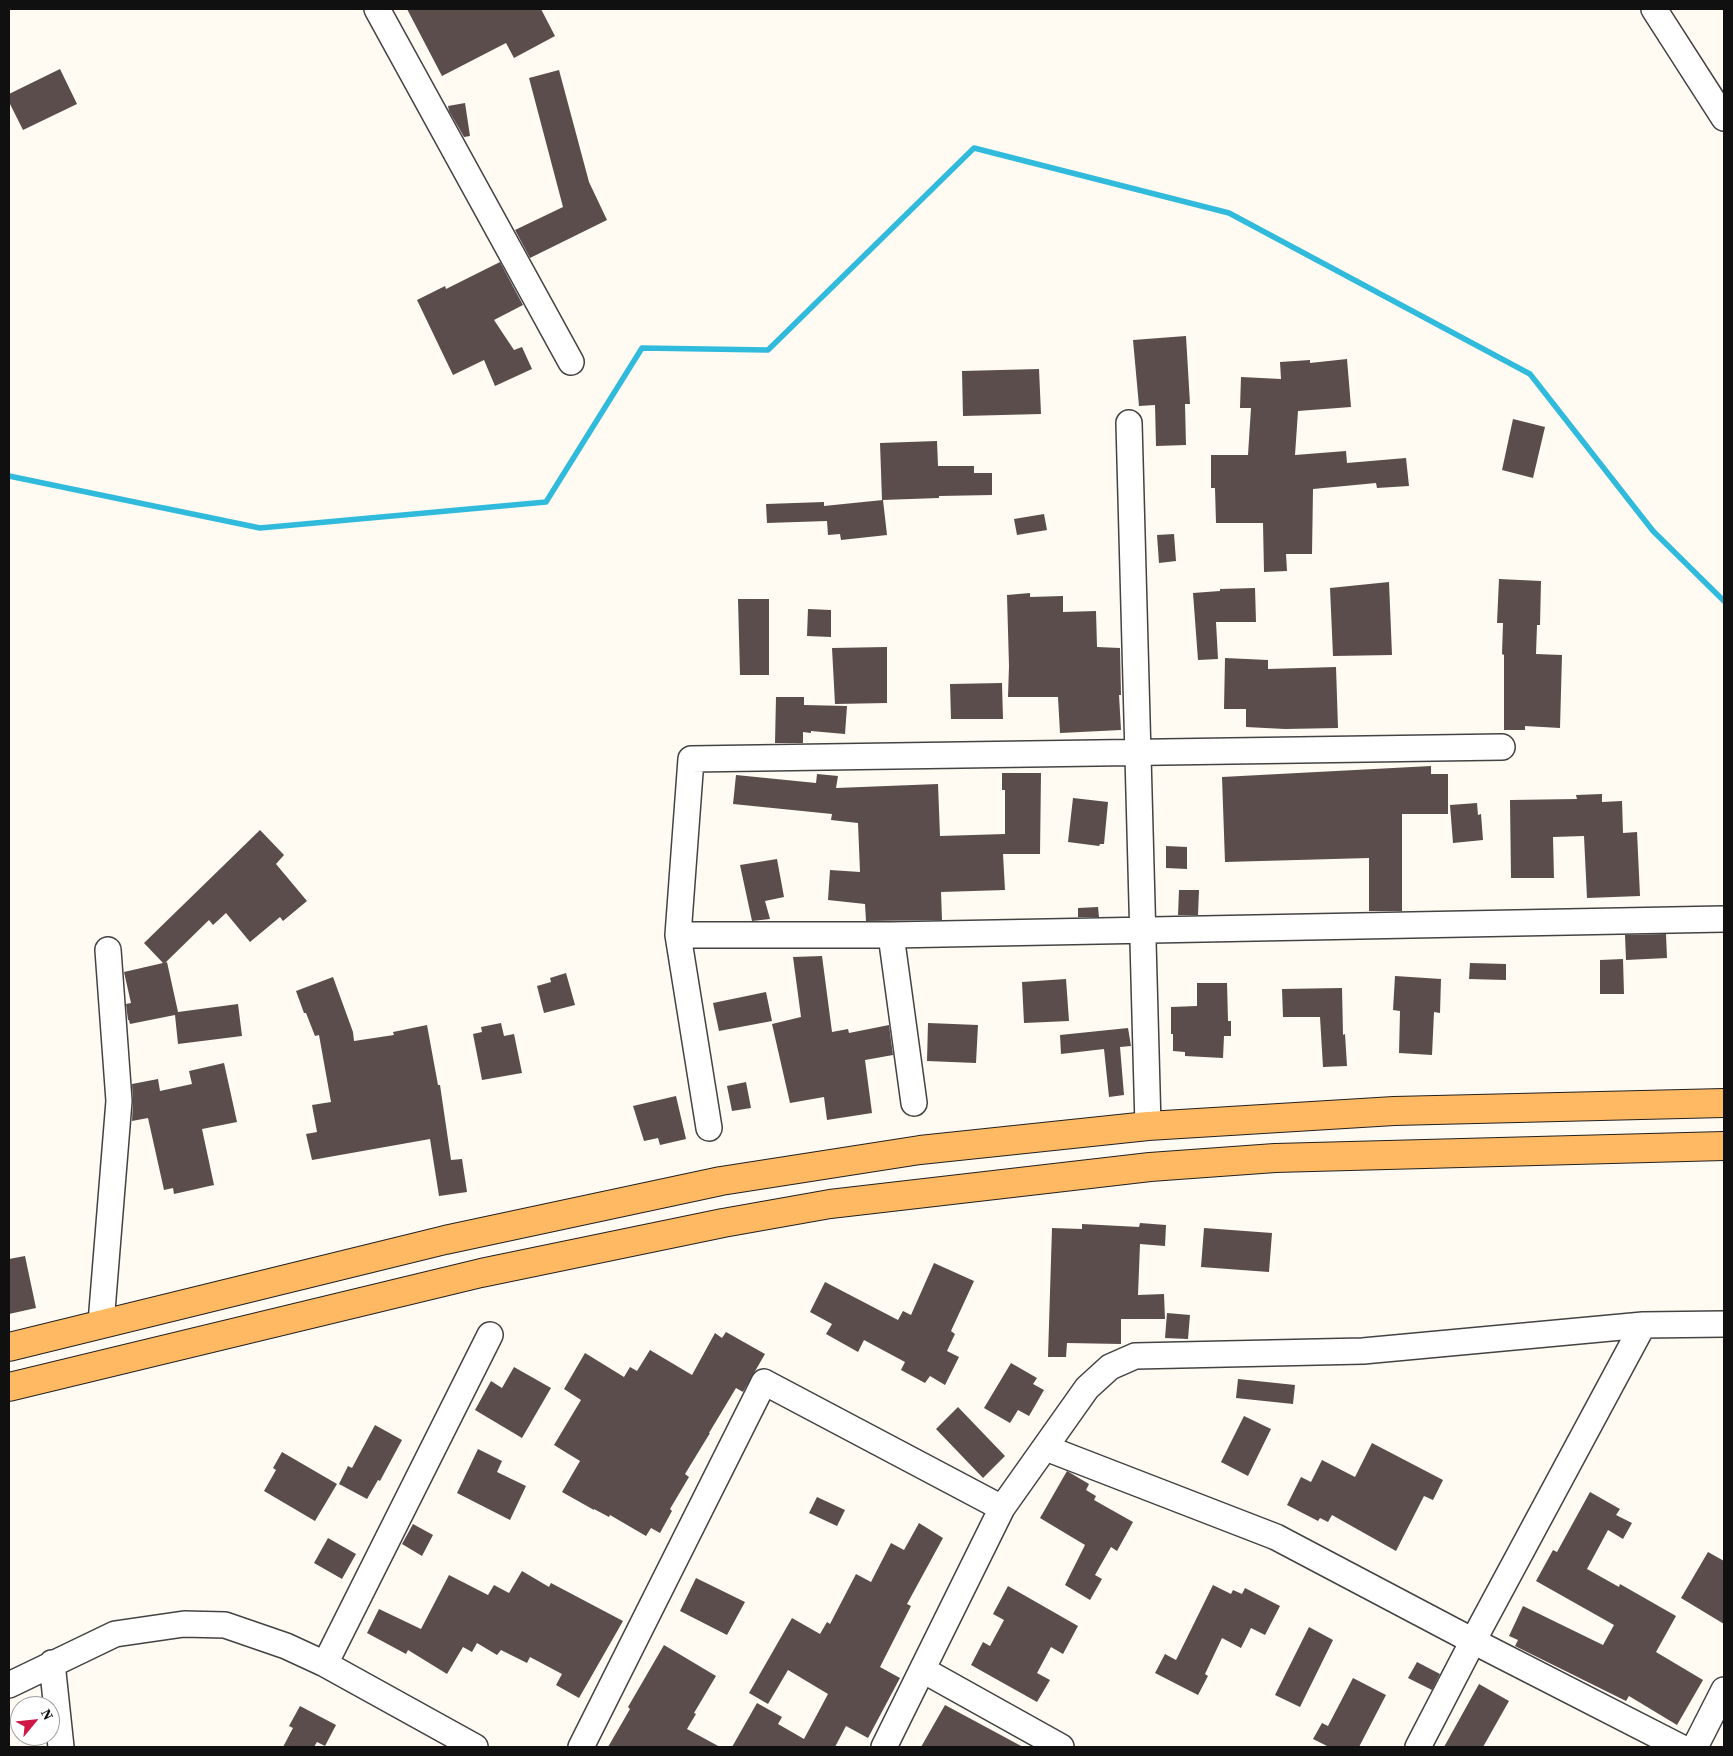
<!DOCTYPE html>
<html>
<head>
<meta charset="utf-8">
<style>
	body { margin:0 }
	#map { position:relative; width:1733px; height:1756px; overflow:hidden; background:#fffaf2; font-family:"Source Serif 4",serif }
	canvas { display:block }
	.frame { position:absolute; inset:0; border:10px solid #101010; pointer-events:none }
	.north { position:absolute; left:10px; top:1696px; width:50px; height:50px; box-sizing:border-box; background:#fff; border:1px solid #9f9f9f; border-radius:50%; rotate:62deg; font-size:14px; font-weight:700; line-height:20px; text-align:center; color:#101010 }
	.north::after { content:''; display:block; margin:auto; width:18px; height:22px; background:#cf1846; clip-path:polygon(50% 0,100% 100%,50% 72%,0 100%) }
</style>
</head>
<body>
<div id="map">
<canvas width="1733" height="1756"></canvas>
<div class="frame"></div>
<div class="north">N</div>
</div>
<script>
const context = document.querySelector('canvas').getContext('2d');
context.lineJoin = 'round';
function toPath(rows) {
  const path = new Path2D();
  for (const r of rows) {
    path.moveTo(r[0], r[1]);
    for (let i = 2; i < r.length; i += 2) path.lineTo(r[i], r[i + 1]);
  }
  return path;
}
function stroke(path, color, width, dash) {
  context.strokeStyle = color;
  context.lineWidth = width;
  context.lineCap = dash ? 'butt' : 'round';
  context.setLineDash(dash || []);
  context.stroke(path);
}
function fill(path, color) {
  context.fillStyle = color;
  context.fill(path, 'evenodd');
}
stroke(toPath([
	[9,476,260,528,546,502,642,348,768,350,974,148,1229,213,1530,374,1653,531,1724,601]
]), '#30badb', 5.5);
fill(toPath([
	[407,9,541,9,555,36,514,58,506,43,442,76],
	[60,69,77,104,23,130,9,102,9,94],
	[559,70,589,182,607,220,530,258,515,230,563,207,529,78],
	[465,103,470,136,464,137,449,111,448,106],
	[500,262,523,305,494,320,514,350,522,347,532,369,495,386,484,360,453,375,417,300,445,286,446,289],
	[1186,336,1190,404,1185,404,1186,445,1156,446,1155,405,1139,406,1133,340],
	[1347,359,1351,407,1298,411,1295,455,1346,451,1347,463,1406,458,1409,486,1377,488,1376,483,1313,489,1312,554,1286,554,1287,571,1264,572,1263,523,1216,523,1215,488,1211,488,1211,455,1248,455,1251,408,1240,408,1241,377,1281,379,1280,362,1310,360,1310,363],
	[1039,369,1041,414,963,416,962,371],
	[1513,419,1545,427,1533,478,1502,470],
	[937,441,938,466,974,466,974,473,992,473,992,495,939,496,939,498,882,500,880,443],
	[883,500,887,535,841,540,840,534,828,535,827,521,767,523,766,504,824,502,824,506],
	[1044,514,1047,530,1017,535,1014,519],
	[1174,534,1176,561,1159,563,1157,535],
	[1499,579,1541,581,1540,625,1537,625,1536,654,1562,655,1560,728,1525,726,1525,730,1504,730,1504,655,1502,654,1503,623,1497,623],
	[1389,582,1392,655,1333,656,1330,588],
	[1255,588,1256,622,1216,622,1218,659,1198,660,1193,593,1220,591,1220,589],
	[1030,593,1030,597,1063,596,1063,612,1096,611,1097,647,1120,648,1121,695,1119,695,1121,730,1060,733,1058,697,1008,697,1009,666,1007,595],
	[738,599,769,599,769,675,740,675],
	[808,609,831,610,831,637,807,636],
	[887,647,887,703,835,704,832,648],
	[1225,658,1268,660,1268,669,1336,667,1338,728,1285,729,1246,727,1246,709,1224,709],
	[1002,683,1003,719,951,719,950,684],
	[776,697,804,697,804,705,847,706,845,734,811,731,811,733,803,732,803,743,775,743],
	[1431,766,1431,774,1448,774,1448,814,1402,814,1402,911,1369,911,1369,858,1225,862,1222,777],
	[1002,773,1041,773,1040,854,1003,854,1005,890,941,892,942,920,866,921,865,904,828,900,830,870,860,872,858,823,831,820,832,814,733,804,736,775,816,783,817,774,838,776,836,788,938,784,940,836,1005,834,1005,790,1002,790],
	[1602,794,1602,802,1622,801,1623,833,1637,832,1640,896,1587,898,1584,836,1553,837,1554,878,1511,878,1510,800,1577,799,1576,795],
	[1073,798,1108,802,1104,844,1100,844,1099,846,1068,842],
	[1477,803,1478,815,1481,814,1483,840,1453,843,1450,805],
	[260,830,284,855,276,864,307,901,283,921,280,917,250,942,226,913,213,925,209,920,165,963,167,962,178,1012,238,1004,242,1036,178,1044,175,1015,130,1024,129,1020,128,1020,126,1004,131,1003,124,972,163,963,144,943],
	[1166,846,1187,847,1187,869,1166,868],
	[777,859,784,897,765,901,770,919,752,921,740,865],
	[1179,890,1199,890,1198,915,1178,915],
	[1098,907,1099,917,1078,917,1078,908],
	[1666,934,1667,958,1626,960,1625,935],
	[822,956,832,1032,848,1029,849,1033,889,1025,893,1055,865,1060,872,1113,827,1120,824,1097,790,1103,772,1024,801,1017,793,957],
	[1623,959,1624,994,1600,994,1600,960],
	[1470,963,1506,964,1506,980,1469,979],
	[566,973,575,1005,544,1013,537,986,551,982,550,978],
	[1395,976,1441,979,1440,1013,1434,1012,1432,1055,1399,1053,1400,1011,1393,1010],
	[333,977,353,1032,354,1041,394,1035,393,1032,427,1025,438,1085,440,1085,451,1160,462,1159,467,1192,439,1196,430,1139,312,1160,306,1134,317,1132,312,1105,331,1102,319,1035,315,1036,306,1013,304,1013,296,991],
	[1066,979,1069,1021,1024,1023,1022,982],
	[1197,983,1227,983,1228,1021,1231,1021,1231,1036,1224,1036,1223,1058,1185,1056,1185,1052,1173,1051,1173,1034,1171,1034,1171,1007,1197,1006],
	[1342,988,1343,1035,1345,1034,1347,1066,1323,1067,1320,1017,1283,1017,1282,989],
	[766,992,772,1021,719,1031,713,1003],
	[501,1023,504,1036,514,1034,522,1073,482,1080,473,1034,482,1032,481,1027],
	[928,1023,978,1025,976,1063,927,1061],
	[1128,1028,1131,1046,1120,1047,1124,1095,1109,1097,1104,1049,1061,1054,1060,1035],
	[224,1063,237,1122,202,1129,214,1185,174,1194,173,1188,164,1190,148,1118,132,1121,133,1102,132,1084,158,1079,160,1091,192,1084,189,1071],
	[746,1082,751,1108,732,1111,727,1086],
	[676,1096,686,1139,660,1145,658,1138,644,1141,633,1106],
	[1140,1223,1166,1225,1165,1246,1140,1244,1138,1295,1164,1294,1165,1319,1121,1319,1121,1344,1067,1343,1066,1357,1048,1357,1052,1228,1082,1229,1082,1224,1139,1227],
	[1204,1228,1272,1233,1269,1272,1201,1267],
	[25,1256,36,1308,9,1314,9,1259],
	[934,1263,974,1281,951,1331,955,1334,947,1351,959,1357,945,1385,930,1376,925,1383,901,1370,905,1362,864,1340,858,1352,826,1334,832,1324,810,1312,825,1282,898,1320,903,1311,911,1315],
	[1167,1313,1190,1315,1188,1339,1165,1338],
	[726,1332,765,1354,743,1392,736,1388,709,1433,710,1433,685,1474,689,1477,670,1509,672,1511,660,1533,651,1528,646,1536,610,1515,609,1517,594,1509,594,1510,562,1492,580,1461,554,1445,581,1400,564,1389,585,1353,624,1377,630,1367,637,1371,650,1350,692,1375,715,1333,722,1338],
	[1011,1363,1037,1378,1033,1384,1044,1390,1029,1416,1018,1410,1010,1423,984,1408],
	[514,1367,551,1388,522,1438,475,1410,491,1381,502,1388],
	[1238,1379,1295,1385,1293,1404,1236,1398],
	[958,1407,1005,1456,983,1478,936,1429],
	[1244,1416,1271,1429,1248,1476,1221,1462],
	[375,1425,402,1440,380,1481,378,1480,367,1499,339,1484,348,1466,352,1468],
	[1372,1443,1443,1480,1433,1500,1424,1496,1396,1551,1332,1515,1328,1522,1320,1518,1318,1521,1287,1505,1301,1477,1311,1482,1322,1460,1355,1477],
	[478,1449,502,1461,497,1472,526,1486,510,1520,457,1493],
	[282,1452,337,1484,315,1521,264,1491,276,1470,273,1468],
	[1067,1471,1089,1484,1086,1490,1096,1496,1094,1500,1133,1522,1117,1551,1111,1547,1095,1575,1102,1579,1090,1600,1065,1585,1085,1545,1040,1518],
	[1590,1492,1620,1509,1616,1515,1632,1523,1623,1539,1608,1530,1587,1569,1619,1587,1620,1584,1676,1616,1656,1652,1703,1680,1677,1725,1629,1696,1626,1701,1515,1646,1518,1640,1509,1636,1523,1606,1603,1645,1614,1625,1536,1581,1553,1550,1557,1552],
	[817,1497,845,1510,837,1526,809,1513],
	[919,1523,943,1538,907,1604,911,1606,880,1667,900,1678,868,1738,846,1726,835,1747,732,1747,757,1703,782,1717,778,1724,804,1739,828,1694,788,1670,768,1704,749,1693,792,1618,820,1634,827,1622,830,1624,856,1574,871,1582,891,1543,904,1550],
	[413,1524,433,1535,422,1556,402,1544],
	[328,1538,356,1554,342,1579,314,1563],
	[1708,1552,1724,1561,1724,1624,1681,1598],
	[522,1571,549,1587,551,1583,623,1621,579,1698,556,1685,562,1674,530,1657,527,1663,501,1650,497,1655,477,1643,472,1652,463,1647,447,1674,408,1650,406,1654,367,1633,379,1609,421,1629,449,1575,488,1595,494,1585,509,1593],
	[696,1578,745,1602,727,1635,680,1611],
	[1213,1585,1231,1594,1233,1590,1242,1594,1245,1588,1280,1606,1265,1635,1251,1628,1241,1648,1222,1638,1205,1674,1208,1676,1198,1695,1155,1673,1165,1654,1176,1660],
	[1008,1586,1078,1626,1063,1654,1051,1647,1037,1673,1050,1680,1037,1702,971,1665,983,1642,990,1646,1004,1620,993,1614],
	[1309,1627,1333,1640,1300,1707,1275,1695],
	[664,1645,716,1676,694,1713,696,1714,687,1729,720,1747,608,1747,630,1709,628,1707],
	[1417,1662,1440,1674,1432,1690,1408,1678],
	[1353,1678,1386,1695,1359,1747,1329,1747,1313,1739,1322,1723,1328,1726],
	[1479,1684,1509,1701,1483,1747,1444,1747],
	[945,1705,1023,1747,921,1747],
	[300,1706,336,1725,325,1746,317,1742,314,1747,283,1747,293,1728,289,1726]
]), '#5a4d4b');
const minor = toPath([
	[377,9,571,362],
	[1654,9,1724,118],
	[1129,423,1148,1126],
	[678,935,891,935,1724,919],
	[891,935,914,1103],
	[709,1128,678,935,691,759,1502,747],
	[101,1323,119,1101,108,950],
	[1046,1448,1276,1537,1473,1641,1680,1747],
	[52,1663,61,1747],
	[325,1664,490,1335],
	[923,1670,1061,1747],
	[9,1685,115,1634,184,1624,225,1625,286,1646,325,1664,475,1747],
	[581,1747,764,1382,1002,1508],
	[884,1747,1002,1508,1087,1388,1110,1367,1135,1356,1363,1351,1643,1325,1724,1324],
	[1418,1747,1473,1641,1643,1325],
	[1695,1747,1724,1690]
]);
const major = toPath([
	[9,1347,445,1240,721,1181,920,1150,1148,1126,1394,1111,1724,1103],
	[9,1387,481,1273,723,1223,830,1204,1150,1167,1275,1158,1724,1146]
]);
stroke(minor, '#434343', 28);
stroke(major, '#212121', 30);
stroke(minor, '#fff', 25);
stroke(major, '#ffb962', 28);
</script>
</body>
</html>
